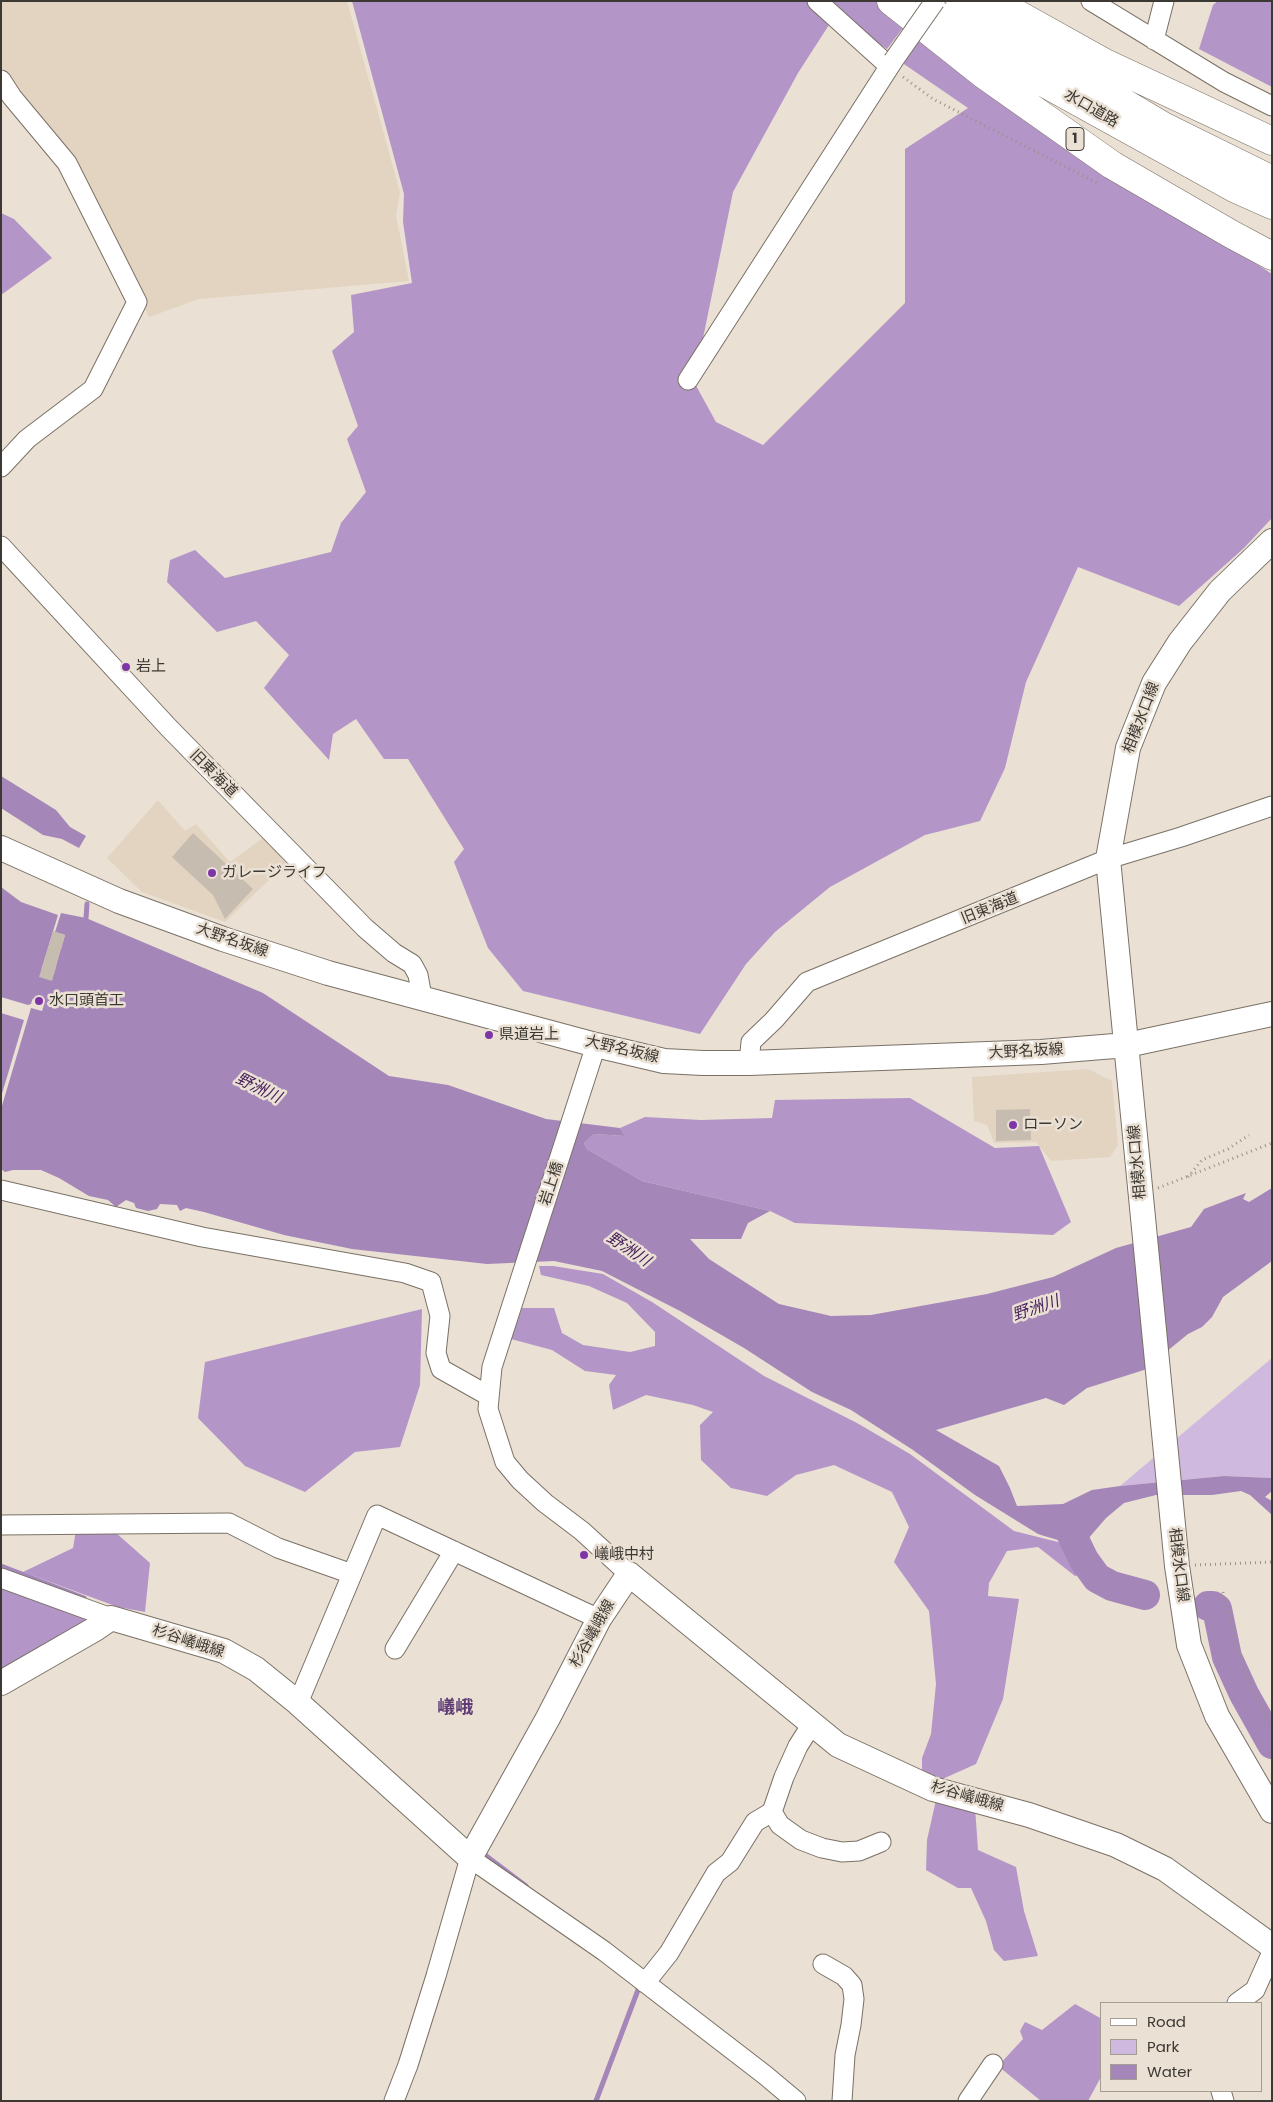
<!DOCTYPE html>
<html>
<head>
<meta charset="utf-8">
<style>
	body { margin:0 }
	#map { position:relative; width:1273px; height:2102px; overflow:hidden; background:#eae0d3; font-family:Poppins,sans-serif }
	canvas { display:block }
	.frame { position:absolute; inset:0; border:2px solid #3c3833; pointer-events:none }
	.legend { position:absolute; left:1100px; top:2002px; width:162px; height:90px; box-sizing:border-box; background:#eae0d3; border:1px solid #a49d93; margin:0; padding:6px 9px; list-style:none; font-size:15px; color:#3c3833 }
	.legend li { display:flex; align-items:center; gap:10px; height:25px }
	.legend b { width:25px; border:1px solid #a49d93 }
</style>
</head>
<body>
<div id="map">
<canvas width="1273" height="2102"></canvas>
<div class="frame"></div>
<ul class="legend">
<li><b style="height:6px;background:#fff"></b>Road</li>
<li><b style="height:14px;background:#cfb9df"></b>Park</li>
<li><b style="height:14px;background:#a486b9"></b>Water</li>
</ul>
</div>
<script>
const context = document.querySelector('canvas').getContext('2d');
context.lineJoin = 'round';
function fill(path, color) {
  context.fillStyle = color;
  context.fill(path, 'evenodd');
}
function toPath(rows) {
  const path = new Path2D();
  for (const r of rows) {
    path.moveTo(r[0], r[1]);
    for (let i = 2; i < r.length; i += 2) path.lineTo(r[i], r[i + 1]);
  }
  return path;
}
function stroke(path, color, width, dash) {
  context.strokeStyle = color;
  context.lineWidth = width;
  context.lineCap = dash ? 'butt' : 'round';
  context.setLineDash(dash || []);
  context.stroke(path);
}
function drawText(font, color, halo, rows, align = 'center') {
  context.font = font + ' Poppins,"Noto Sans JP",sans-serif';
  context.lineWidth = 5;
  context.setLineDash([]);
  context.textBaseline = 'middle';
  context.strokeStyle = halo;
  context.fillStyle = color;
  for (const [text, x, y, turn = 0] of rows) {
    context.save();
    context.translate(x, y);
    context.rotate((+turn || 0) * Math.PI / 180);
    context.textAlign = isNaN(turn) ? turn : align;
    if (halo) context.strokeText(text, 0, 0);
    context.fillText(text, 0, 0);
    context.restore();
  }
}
fill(toPath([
	[1,1,347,1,400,192,396,215,409,281,199,299,149,317,78,165,1,66],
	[158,800,185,831,196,824,230,862,263,838,287,863,225,922,142,892,107,858],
	[1088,1069,1112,1081,1118,1145,1110,1157,1051,1161,1036,1142,994,1143,987,1125,974,1121,972,1077]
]), '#e3d4c1');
fill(toPath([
	[1272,1358,1272,1478,1224,1476,1120,1486]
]), '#cfb9df');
fill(toPath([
	[352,1,877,1,908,21,887,49,836,14,798,73,733,192,694,382,716,422,763,445,905,303,905,149,968,108,901,62,922,36,1108,168,1272,274,1272,518,1244,548,1179,606,1078,567,1026,682,1005,768,980,821,925,835,830,887,775,932,746,964,700,1034,523,991,488,948,454,862,464,849,408,759,384,759,356,719,333,734,329,760,264,688,289,655,256,621,217,632,167,582,170,560,195,550,225,578,331,552,341,523,366,492,347,439,358,426,332,351,354,332,351,295,412,283,403,222,404,194],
	[1218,1,1272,1,1272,87,1199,49,1213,5],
	[1,213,14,219,52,258,1,295],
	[910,1098,995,1148,1039,1146,1071,1222,1053,1235,795,1223,770,1211,642,1181,587,1149,584,1143,594,1134,625,1136,620,1128,645,1117,701,1120,772,1118,775,1100],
	[539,1266,553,1266,603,1274,652,1302,764,1376,857,1423,910,1454,1014,1531,1094,1551,1100,1569,1075,1576,1038,1547,1007,1551,989,1583,988,1596,1019,1599,1003,1699,976,1764,938,1781,922,1774,922,1758,931,1734,936,1684,929,1611,894,1562,909,1527,892,1492,834,1465,796,1475,767,1496,731,1488,701,1460,700,1425,713,1412,693,1405,646,1395,613,1410,609,1385,616,1375,585,1371,552,1350,511,1339,522,1308,554,1308,562,1333,583,1345,630,1352,655,1346,655,1332,627,1303,589,1286,541,1275],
	[422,1309,420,1385,400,1447,355,1452,305,1492,245,1466,198,1418,205,1362],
	[76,1530,115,1532,150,1563,145,1612,118,1607,23,1572,73,1548],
	[1,1585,89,1620,1,1674],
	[936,1800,975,1807,978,1850,1016,1867,1024,1911,1038,1956,1004,1961,994,1950,986,1921,971,1888,958,1888,926,1870,927,1840],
	[1075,2004,1102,2019,1102,2075,1088,2101,1041,2101,998,2066,1023,2039,1020,2031,1025,2022,1042,2030]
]), '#b395c8');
fill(toPath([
	[1,776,56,810,70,827,86,836,79,848,62,839,43,835,1,808],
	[1,887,21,902,58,915,31,1004,28,1005,1,997],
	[61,913,86,918,263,993,389,1076,448,1085,546,1119,620,1128,625,1136,594,1134,584,1143,587,1149,642,1181,770,1211,748,1223,741,1239,690,1239,709,1259,779,1304,831,1316,871,1315,987,1294,1053,1277,1116,1248,1191,1227,1204,1209,1246,1193,1243,1199,1249,1202,1272,1188,1272,1261,1223,1297,1212,1317,1202,1327,1188,1334,1144,1370,1087,1388,1064,1405,1046,1398,936,1430,999,1466,1010,1488,1017,1506,1063,1504,1092,1490,1120,1486,1224,1476,1272,1478,1272,1491,1265,1497,1272,1501,1272,1515,1250,1495,1241,1491,1212,1495,1156,1495,1124,1503,1106,1518,1081,1547,1038,1534,975,1495,913,1450,851,1410,812,1392,744,1348,680,1311,602,1271,554,1261,487,1264,352,1249,284,1235,204,1212,186,1208,180,1211,177,1205,160,1204,157,1209,148,1211,136,1208,134,1203,126,1200,116,1207,108,1200,89,1196,59,1178,41,1170,13,1170,5,1172,1,1169,1,1109,31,1008,42,1011,46,998,38,996,43,979,52,981,56,966,48,963,61,949,65,935,55,932],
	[1,1013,24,1020,1,1097]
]), '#a486b9');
stroke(toPath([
	[86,918,87,904],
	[1,1566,84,1598],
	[481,1852,526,1886],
	[596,2101,638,1990,638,1984]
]), '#a486b9', 5);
stroke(toPath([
	[1,964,39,985,79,1000],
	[1047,1521,1067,1525,1084,1560,1097,1578,1112,1586,1145,1595],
	[1208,1606,1213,1606,1217,1609,1227,1657,1244,1694,1272,1744]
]), '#a486b9', 30);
fill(toPath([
	[193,833,253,889,225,919,213,895,172,857],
	[53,931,65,935,52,981,39,977],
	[1030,1109,1031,1140,996,1141,996,1110]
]), '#c6bcb0');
const minor = toPath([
	[817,1,889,66],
	[1091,1,1224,82,1272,106],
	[1154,40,1164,1],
	[1,80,12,97,67,163,137,302,93,389,27,439,1,467],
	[688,380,893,61],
	[1,546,169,728,365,928,394,953,412,964,418,975,422,997],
	[596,1045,492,1367,488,1409,505,1462,520,1480,545,1503,582,1531,629,1574],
	[749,1063,751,1042,774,1020,807,982,1108,859,1181,837,1272,806],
	[1,1190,202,1237,405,1273,431,1282,440,1316,436,1353,441,1369,489,1396],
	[1,1525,229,1523,278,1548,352,1574],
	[1,1578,111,1618],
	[395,1649,454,1551],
	[298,1703,377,1515,599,1619],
	[772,1812,780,1825,801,1840,822,1848,842,1852,859,1851,881,1842],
	[823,1964,844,1976,852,1985,854,1999,851,2025,845,2055,842,2101],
	[645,1983,669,1953,716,1873,730,1862,755,1822,772,1812,784,1777,798,1746,812,1724],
	[1237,2003,1255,1990,1272,1952],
	[1221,2091,1224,2101],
	[394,2101,408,2065,436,1976,470,1858,604,1951,765,2075,796,2101],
	[968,2101,993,2064]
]);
const major = toPath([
	[1272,541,1220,591,1180,642,1154,683,1128,748,1108,859,1177,1566,1189,1645,1217,1716,1272,1811],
	[1,848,119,901,223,939,328,973,596,1045,664,1061,703,1063,749,1063,1041,1052,1127,1045,1272,1014],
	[1,1683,95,1629,111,1618,224,1651,256,1669,298,1703,470,1858,548,1718,599,1619,629,1574,838,1745,933,1789,1029,1815,1116,1845,1165,1869,1272,1946]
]);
const highway = toPath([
	[891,1,983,74,1112,165,1231,234,1272,256],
	[960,1,1000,29,1163,126,1272,180],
	[994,1,1105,63,1272,141],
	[928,9,1037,79,1236,189,1272,205]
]);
stroke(minor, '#7a7166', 21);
stroke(major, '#7a7166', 26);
stroke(highway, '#7a7166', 29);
stroke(toPath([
	[903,77,933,99,1099,184],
	[1188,1177,1202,1160,1228,1149,1249,1135],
	[1158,1188,1272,1143],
	[1195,1565,1272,1562],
	[1223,1592,1239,1656,1251,1688,1272,1727]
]), '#9a9289', 3, [1, 4]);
stroke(minor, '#fff', 19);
stroke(major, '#fff', 24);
stroke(highway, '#fff', 28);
const minorBridge = toPath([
	[893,61,935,1]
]);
stroke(minorBridge, '#7a7166', 21, []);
stroke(minorBridge, '#fff', 19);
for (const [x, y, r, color] of [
	[126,667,5,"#7e35a8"],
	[212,873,5,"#7e35a8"],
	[39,1001,5,"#7e35a8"],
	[489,1035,5,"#7e35a8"],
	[1013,1125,5,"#7e35a8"],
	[584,1555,5,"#7e35a8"]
]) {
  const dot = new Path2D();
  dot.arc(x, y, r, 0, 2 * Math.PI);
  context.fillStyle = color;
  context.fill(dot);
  stroke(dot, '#eae0d3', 2);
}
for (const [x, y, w] of [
	[1075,139,18]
]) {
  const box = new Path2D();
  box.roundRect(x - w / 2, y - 11.5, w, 23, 4);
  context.fillStyle = '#eae0d3';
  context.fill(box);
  stroke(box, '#3c3833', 1);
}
drawText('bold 14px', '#3c3833', null, [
	["1",1075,139]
]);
drawText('15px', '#3c3833', '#eae0d3', [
	["水口道路",1091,109,30],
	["相模水口線",1142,718,-69],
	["旧東海道",213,774,45],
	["旧東海道",990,909,-22],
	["大野名坂線",232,941,19],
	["大野名坂線",622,1050,13],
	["大野名坂線",1026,1052,-3],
	["相模水口線",1138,1162,-95],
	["岩上橋",552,1184,-72],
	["相模水口線",1178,1565,83],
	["杉谷嶬峨線",593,1634,-61],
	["杉谷嶬峨線",188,1642,18],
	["杉谷嶬峨線",967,1797,16]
]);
drawText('15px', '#3c3833', '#eae0d3', [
	["岩上",136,667],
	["ガレージライフ",222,873],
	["水口頭首工",49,1001],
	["県道岩上",499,1035],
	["ローソン",1023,1125],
	["嶬峨中村",594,1555]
], 'left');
drawText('italic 16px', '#47205e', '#eae0d3', [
	["野洲川",258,1089,26],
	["野洲川",628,1250,34],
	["野洲川",1036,1309,-19]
]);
drawText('bold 18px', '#5e3b74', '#eae0d3', [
	["嶬峨",455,1708]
]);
</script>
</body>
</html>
